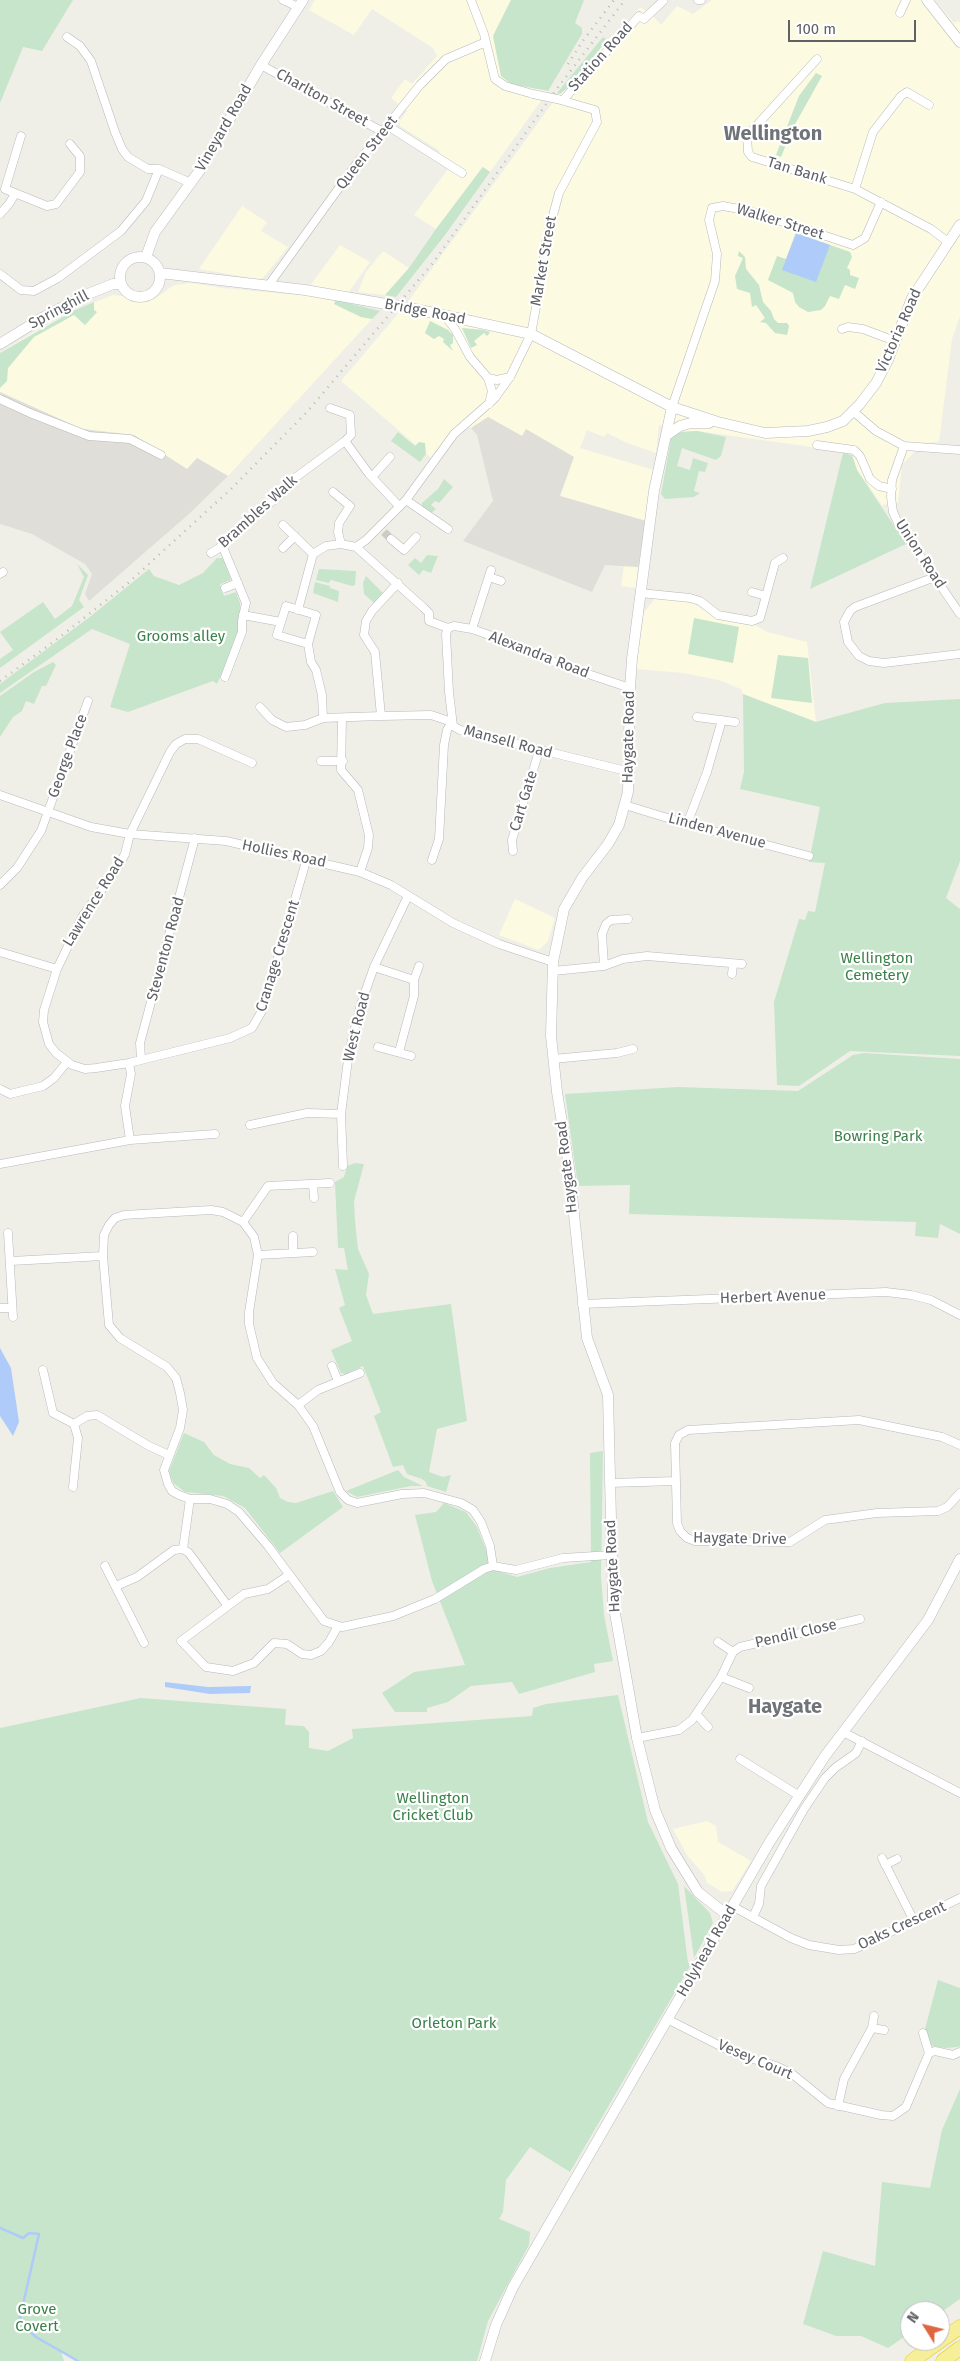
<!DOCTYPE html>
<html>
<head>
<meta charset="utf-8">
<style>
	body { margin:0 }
	#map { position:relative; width:960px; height:2361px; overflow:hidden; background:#f0efe7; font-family:"Fira Sans",sans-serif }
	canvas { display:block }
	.north { position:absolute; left:900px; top:2301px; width:50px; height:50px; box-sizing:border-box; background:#fff; border:1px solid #bfc0c2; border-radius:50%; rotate:306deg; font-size:14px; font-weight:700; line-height:20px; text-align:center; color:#5f6166 }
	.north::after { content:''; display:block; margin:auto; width:18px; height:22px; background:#de673f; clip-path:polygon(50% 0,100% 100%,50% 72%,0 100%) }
	.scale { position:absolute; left:788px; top:20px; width:128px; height:22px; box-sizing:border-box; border:2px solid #5f6166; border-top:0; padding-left:6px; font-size:15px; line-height:18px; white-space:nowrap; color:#5f6166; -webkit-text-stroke:4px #fff; paint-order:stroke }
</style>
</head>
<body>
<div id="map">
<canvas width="960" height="2361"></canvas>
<div class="north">N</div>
<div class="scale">100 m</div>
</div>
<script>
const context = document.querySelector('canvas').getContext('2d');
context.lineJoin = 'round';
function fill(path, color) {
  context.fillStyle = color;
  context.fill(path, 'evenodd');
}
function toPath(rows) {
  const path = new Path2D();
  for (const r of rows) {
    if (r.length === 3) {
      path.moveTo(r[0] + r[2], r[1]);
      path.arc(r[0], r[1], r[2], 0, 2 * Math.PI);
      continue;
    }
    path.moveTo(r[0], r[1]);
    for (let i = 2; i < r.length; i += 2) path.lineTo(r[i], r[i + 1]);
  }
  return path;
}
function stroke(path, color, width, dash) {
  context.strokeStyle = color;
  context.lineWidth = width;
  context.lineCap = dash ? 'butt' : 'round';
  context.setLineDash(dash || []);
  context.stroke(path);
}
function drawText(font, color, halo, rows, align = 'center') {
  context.font = font + ' "Fira Sans",sans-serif';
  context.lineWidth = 4.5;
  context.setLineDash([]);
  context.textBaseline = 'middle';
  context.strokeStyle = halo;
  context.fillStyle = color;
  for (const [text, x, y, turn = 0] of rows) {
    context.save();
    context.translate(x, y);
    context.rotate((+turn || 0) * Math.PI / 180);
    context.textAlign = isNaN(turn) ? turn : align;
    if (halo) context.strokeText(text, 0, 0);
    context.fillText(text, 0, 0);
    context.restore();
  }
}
fill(toPath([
	[315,0,511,0,493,36,501,76,511,84,548,91,490,172,482,167,436,229,414,215,448,169,434,159,440,151,400,126,400,121,407,111,391,98,405,79,412,84,437,56,433,48,372,9,354,35,309,10],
	[712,0,934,0,954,23,958,21,960,23,960,316,952,339,939,442,923,443,902,465,898,503,882,505,857,470,852,455,805,446,697,431,679,432,659,425,656,453,627,443,607,433,604,437,587,430,580,448,654,470,646,521,560,496,527,430,522,436,488,417,471,428,466,426,437,463,341,381,407,303,551,105,560,94,571,85,607,40,623,27,640,7,651,14,661,25,677,6,693,14],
	[242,206,267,222,261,231,288,247,263,278,257,279,199,269],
	[340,245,370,262,348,293,309,287],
	[383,251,409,268,385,295,358,292,366,272],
	[192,283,222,288,310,296,336,300,334,304,372,319,228,476,197,458,187,469,134,435,82,429,0,392,0,353,31,334,73,311,113,295,153,300,174,285],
	[624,565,638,567,636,588,621,586],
	[655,599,690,601,713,616,733,622,753,624,767,632,807,642,816,722,743,694,741,689,719,680,683,673,636,669,644,612],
	[515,899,555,918,548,941,539,950,499,935],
	[707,1821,716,1826,718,1842,751,1861,732,1891,722,1892,706,1882,705,1876,687,1855,673,1829]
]), '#fcfae0');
fill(toPath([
	[0,392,82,429,134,435,187,469,197,458,228,476,189,514,89,601,85,594,92,574,85,564,32,534,0,524],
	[488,417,522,436,526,429,574,457,560,496,646,521,638,567,605,565,592,592,463,541,493,501,477,435,471,428]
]), '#dfded9');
fill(toPath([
	[0,0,73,0,42,51,23,47,0,103],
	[511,0,584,0,575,23,582,28,582,34,548,91,511,84,501,76,493,36],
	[603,37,607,40,571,85,560,94,557,93],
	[816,73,822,76,789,135,792,137,789,143,787,142,781,157,776,155,799,96],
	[483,167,490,172,445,235,396,297,385,295,409,268,436,229],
	[796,233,850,252,852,257,847,268,850,270,850,275,859,278,855,289,845,285,839,299,830,296,825,306,821,310,808,312,799,307,795,302,793,293,768,280,777,256,786,259],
	[739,251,745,257,746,269,759,285,763,302,771,311,774,319,778,323,787,323,789,326,787,335,775,333,766,323,760,322,765,318,756,305,752,307,750,293,737,289,735,276,743,258,738,256],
	[336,300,380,311,372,319,361,317,334,304],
	[94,302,94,310,97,312,85,325,74,315,34,337,8,368,7,381,0,388,0,353,73,311],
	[430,321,448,330,453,335,453,343,450,345,453,351,443,342,444,339,439,336,434,339,425,333],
	[462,328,484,330,490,332,489,334,487,336,484,333,474,341,477,345,471,348],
	[697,431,726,437,721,456,716,460,682,448,677,466,690,470,693,458,708,463,705,472,699,471,694,491,700,493,694,497,665,499,661,494,671,439,679,432],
	[398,432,415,446,419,442,425,443,426,454,420,462,391,441],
	[843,453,852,455,857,470,906,544,810,589],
	[444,479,453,487,439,503,435,501,431,505,436,509,430,514,422,507,422,503,438,489],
	[427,555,438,556,431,573,423,570,419,575,408,565,415,558,421,563],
	[217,558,223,558,231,580,220,584,224,596,236,592,240,603,240,614,237,639,217,684,213,681,128,712,110,707,130,644,92,629,0,693,0,684,91,616,149,569,154,576,179,585,203,573],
	[77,564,88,575,79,600,84,607,0,668,0,659,13,650,0,632,43,602,55,619,72,606,84,577],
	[319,569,356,571,355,585,352,586,331,580,329,583,316,580],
	[366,576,383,593,374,603,364,594,363,583],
	[315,582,330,586,330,588,339,591,338,602,313,593],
	[694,618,739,627,733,663,688,654],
	[778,655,808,658,812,703,771,698],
	[53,662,56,665,46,686,42,686,34,704,26,701,22,711,13,717,0,737,0,696,34,672],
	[743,694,816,722,885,703,960,699,960,861,946,898,960,909,960,1056,850,1051,799,1086,777,1085,774,1002,799,919,805,920,808,911,815,912,825,863,809,862,820,807,740,789,744,772],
	[864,1053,960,1059,960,1234,940,1224,938,1238,915,1236,916,1222,629,1214,630,1185,578,1186,565,1094,678,1087,798,1091,853,1055],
	[355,1163,364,1164,354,1201,355,1221,358,1249,369,1274,366,1295,373,1314,451,1304,467,1421,437,1429,429,1472,443,1477,451,1475,446,1492,427,1486,426,1482,422,1479,407,1474,403,1465,393,1467,374,1416,381,1412,363,1366,346,1374,341,1373,331,1350,352,1341,339,1308,345,1305,335,1269,348,1270,344,1248,338,1248,335,1182,344,1177,347,1166],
	[184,1433,204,1442,214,1455,230,1464,249,1468,260,1478,264,1475,276,1488,280,1498,288,1502,296,1503,333,1491,343,1507,280,1553,245,1508,223,1496,185,1492,173,1483,169,1471],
	[603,1451,601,1576,604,1615,613,1661,594,1664,595,1672,519,1694,512,1682,471,1686,448,1702,427,1708,427,1712,395,1712,382,1693,414,1672,465,1665,432,1581,415,1515,436,1512,444,1503,466,1512,477,1527,494,1570,517,1577,550,1568,591,1562,590,1453],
	[398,1470,404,1477,423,1486,411,1486,357,1497,346,1491],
	[618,1695,648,1822,678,1884,688,1963,692,1963,570,2172,530,2147,506,2180,503,2212,499,2219,530,2232,529,2245,488,2321,477,2361,78,2361,61,2352,64,2361,0,2361,0,1728,141,1698,286,1709,285,1725,304,1726,309,1732,309,1748,328,1751,353,1738,352,1729,532,1716,533,1708,546,1704],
	[684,1886,710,1913,713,1923,694,1958],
	[938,1980,960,1988,960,2046,958,2047,946,2048,932,2046,928,2038,925,2029],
	[960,2089,960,2299,940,2313,940,2311,910,2311,910,2333,888,2348,861,2336,836,2336,803,2324,823,2251,875,2266,882,2182,930,2188,942,2130]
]), '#c6e5cb');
fill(toPath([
	[796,233,830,245,816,282,782,270],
	[0,1348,11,1368,19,1422,13,1436,0,1416],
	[165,1682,208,1687,251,1686,250,1693,210,1694,165,1687]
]), '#aecbf9');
stroke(toPath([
	[0,2228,23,2238,29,2233,39,2234,19,2322,36,2337,78,2361]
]), '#aecbf9', 2.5);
stroke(toPath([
	[384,532,391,539]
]), '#ccccc7', 8, [8, 4]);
const street = toPath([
	[283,0,298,7],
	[471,0,484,34,495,79,505,86,533,94],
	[698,0,701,0],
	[900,13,906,0],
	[67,37,80,46,91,61,115,132,122,149,128,157,148,169,159,169,191,183],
	[817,59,747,136,748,152,752,157,855,189,931,229,948,242],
	[261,65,383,132],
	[563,100,639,16,644,19,663,1],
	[388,126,462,173],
	[21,136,5,189,47,206,56,204,80,172,80,156,70,144],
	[855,189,873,132,901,96,907,92,929,105],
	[0,214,9,204,15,194],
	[0,274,21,290,34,291,58,278,121,231,146,201,159,169],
	[268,286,357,163,420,85,446,59,486,42],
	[444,315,455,329,470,357,488,378,492,391,489,404],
	[842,329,848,327,863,329,895,341],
	[488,378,497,380,510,377],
	[0,399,30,413,89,436,130,439,161,455],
	[672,407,715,281,717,254,709,220,712,208,723,206,750,211,853,245,865,238,881,202],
	[330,408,350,415,351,435,345,441],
	[854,412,876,431,904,446,960,450],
	[817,445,854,450,860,456,870,479,879,486,892,489],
	[904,446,892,480,891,497,893,512,899,525,960,614],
	[372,477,390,457],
	[333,492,350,506,339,523,338,532,341,544],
	[406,500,448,529],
	[283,525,313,554],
	[391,539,404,550,416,537],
	[222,545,246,603,242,621,242,632,225,677],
	[356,547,424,608,429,613,429,621,448,628],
	[283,548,295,536],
	[211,553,219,548,251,518,279,496,288,483,345,441,369,474,399,506],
	[0,574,3,572],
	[489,577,501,581],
	[935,577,855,607,850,611,844,622,848,642,859,656,869,661,884,663,960,654],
	[225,588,238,583],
	[752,592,766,596],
	[640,593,690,598,700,601,718,615,752,621,760,618,775,563,783,558],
	[286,606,316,615,308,644,277,635,286,606],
	[298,610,313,554,326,546,341,544,356,547,366,540,406,500,454,434,495,398,510,377,531,334,542,275,545,245,559,193,597,122,595,110,557,99],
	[243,615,281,622],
	[448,628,446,634,449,692,453,726,460,730,630,772],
	[448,628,454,626,472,629,509,642,561,665,630,688],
	[472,629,491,570],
	[308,644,311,662,316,670,322,695,323,718],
	[260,707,272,720,286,727,305,725,323,718,381,716,431,715,452,722,447,730,444,745,439,839,432,860],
	[381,716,375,652,364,635,366,621,372,611,398,583],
	[697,717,735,722],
	[342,719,341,770,358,790,369,835,368,848,360,872],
	[321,761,343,761],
	[252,763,198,739,185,739,176,744,170,752,130,834,125,854,118,867,82,917,57,969,44,1010,43,1022,49,1044,56,1053,72,1065,85,1069,96,1068,129,1063,230,1038,252,1028,263,1009,307,858],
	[0,795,91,827,130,834,226,841,360,872,391,885,453,923,499,944,553,962],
	[625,805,687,824,809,856],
	[687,824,707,772,722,720],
	[513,851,512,840,539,751],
	[0,885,17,868,41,831,88,701],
	[0,952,57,969],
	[604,966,602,934,606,924,611,920,628,919],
	[374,967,414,980,414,996,399,1052],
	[553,971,604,966,623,959,647,956,742,964],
	[732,974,733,964],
	[414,980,419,966],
	[378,1047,411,1056],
	[141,1059,140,1043,195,838],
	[553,1059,617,1053,633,1049],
	[129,1063,131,1074,125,1106,130,1140],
	[0,1089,10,1094,43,1086,54,1078,67,1062],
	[250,1125,307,1113,341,1114],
	[0,1164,130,1140,215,1134],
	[343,1166,341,1114,349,1052,361,1004,374,967,408,896],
	[313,1184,314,1198],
	[243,1222,268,1186,330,1183],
	[8,1233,13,1317],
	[293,1252,293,1236],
	[258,1255,313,1252],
	[11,1261,103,1256],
	[582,1304,886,1292,911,1295,931,1300,960,1315],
	[0,1308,12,1308],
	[332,1366,338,1381],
	[43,1370,53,1413,74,1424,78,1438,73,1487],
	[298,1405,318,1390,360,1373],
	[74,1424,87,1416,97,1415,149,1446,169,1455],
	[960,1445,942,1437,859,1420,688,1430,679,1435,675,1443,677,1523,680,1531,687,1538,695,1541,790,1542,825,1520,877,1513,938,1511,947,1507,960,1493],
	[610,1483,676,1481],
	[183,1549,189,1553,227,1605],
	[183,1549,190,1499],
	[105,1566,144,1643],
	[493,1566,490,1546,481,1522,473,1510,461,1503,424,1493,402,1494,357,1503,348,1500,340,1492,313,1426,298,1405,273,1383,257,1358,249,1324,249,1312,258,1255,254,1237,243,1222,223,1212,211,1210,124,1215,115,1218,109,1225,104,1235,103,1256,109,1325,120,1338,167,1367,176,1378,180,1393,183,1410,180,1428,164,1470,168,1484,172,1491,179,1495,190,1499,210,1499,227,1504,239,1512,268,1546,324,1621,342,1627,393,1616,435,1599,484,1569,493,1566,516,1570,563,1558,611,1555],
	[289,1575,268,1589,244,1594,181,1641,206,1667,233,1671,254,1663,274,1643,287,1644,302,1654,311,1655,321,1651,329,1642,338,1626],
	[116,1586,137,1577,174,1550,183,1549],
	[718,1642,733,1652],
	[721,1677,749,1688],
	[697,1715,708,1727],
	[843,1732,960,1793],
	[637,1738,679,1730,692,1720,721,1677,733,1652,740,1647,860,1619],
	[740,1759,798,1795],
	[882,1858,914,1921],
	[885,1865,897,1859],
	[732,1906,791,1938,809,1945,839,1950,854,1949,868,1943,960,1898],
	[753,1917,759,1904,761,1886,804,1809,825,1778,835,1768,856,1753,862,1741],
	[667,2019,734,2053,776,2066,791,2073,828,2103,881,2115,893,2116,906,2107,929,2053,935,2051,953,2055,960,2052],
	[872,2028,884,2030],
	[923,2033,929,2053],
	[838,2106,844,2079,872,2028,874,2016]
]);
const secondary = toPath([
	[927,0,960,42],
	[140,277,20],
	[146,257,155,232,200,170,261,65,303,0],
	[160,273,305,290,363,300],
	[420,310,531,334,672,407,718,422,765,433,808,431,827,427,843,421,860,404,876,383,888,360,912,298,960,225],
	[0,344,42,318,88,294,113,284,121,284],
	[672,407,654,491,632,659,630,688,628,792,619,825,608,844,582,878,564,909,553,962,551,1036,557,1092,569,1167,587,1338,608,1395,613,1602,637,1738,655,1810,671,1848,698,1892,727,1915],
	[667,435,680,426,691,423,709,423],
	[485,2361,496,2325,513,2287,769,1843,825,1756,928,1620,960,1559]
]);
const highway = toPath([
	[912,2361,960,2327],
	[943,2361,960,2348]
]);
stroke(street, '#b7b8bd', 9);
stroke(secondary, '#b9bac0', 11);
stroke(highway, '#e7c910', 15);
stroke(street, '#fff', 8);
stroke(secondary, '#fff', 10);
stroke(highway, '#f6ee98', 14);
stroke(toPath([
	[568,64,582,42,614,0],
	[0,681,56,640,127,584,231,489,307,412,433,263,559,86,625,0]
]), '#b7b8b8', 2.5, [1, 6]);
const streetBridge = toPath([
	[533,94,557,99]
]);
const secondaryBridge = toPath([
	[363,300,420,310]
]);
stroke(streetBridge, '#b7b8bd', 9, []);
stroke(secondaryBridge, '#b9bac0', 11, []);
stroke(streetBridge, '#fff', 8);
stroke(secondaryBridge, '#fff', 10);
drawText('15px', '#5f6166', '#fff', [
	["Station Road",601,57,-48],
	["Charlton Street",322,98,29],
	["Vineyard Road",224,128,-60],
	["Queen Street",367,153,-52],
	["Tan Bank",797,171,17],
	["Walker Street",780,222,17],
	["Market Street",544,261,-80],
	["Springhill",59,310,-28],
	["Bridge Road",425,312,11],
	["Victoria Road",899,331,-66],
	["Brambles Walk",258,512,-42],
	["Union Road",920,554,57],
	["Alexandra Road",539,655,21],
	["Haygate Road",629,737,-89],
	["Mansell Road",508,742,15],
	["George Place",68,756,-70],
	["Cart Gate",524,801,-73],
	["Linden Avenue",717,831,15],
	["Hollies Road",284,854,12],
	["Lawrence Road",94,902,-58],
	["Steventon Road",166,949,-75],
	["Cranage Crescent",278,956,-73],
	["West Road",357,1027,-76],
	["Haygate Road",567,1167,-97],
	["Herbert Avenue",773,1297,-2],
	["Haygate Drive",740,1539,1],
	["Haygate Road",613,1566,-93],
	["Pendil Close",796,1634,-13],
	["Oaks Crescent",902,1926,-25],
	["Holyhead Road",707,1951,-60],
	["Vesey Court",755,2060,23]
]);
drawText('15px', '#3b814a', '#fff', [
	["Grooms alley",181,637],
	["Wellington",877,959],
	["Cemetery",877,976],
	["Bowring Park",878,1137],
	["Wellington",433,1799],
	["Cricket Club",433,1816],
	["Orleton Park",454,2024],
	["Grove",37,2310],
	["Covert",37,2327]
]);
drawText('bold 20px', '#707378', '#fff', [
	["Wellington",773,134],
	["Haygate",785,1707]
]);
</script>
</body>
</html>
